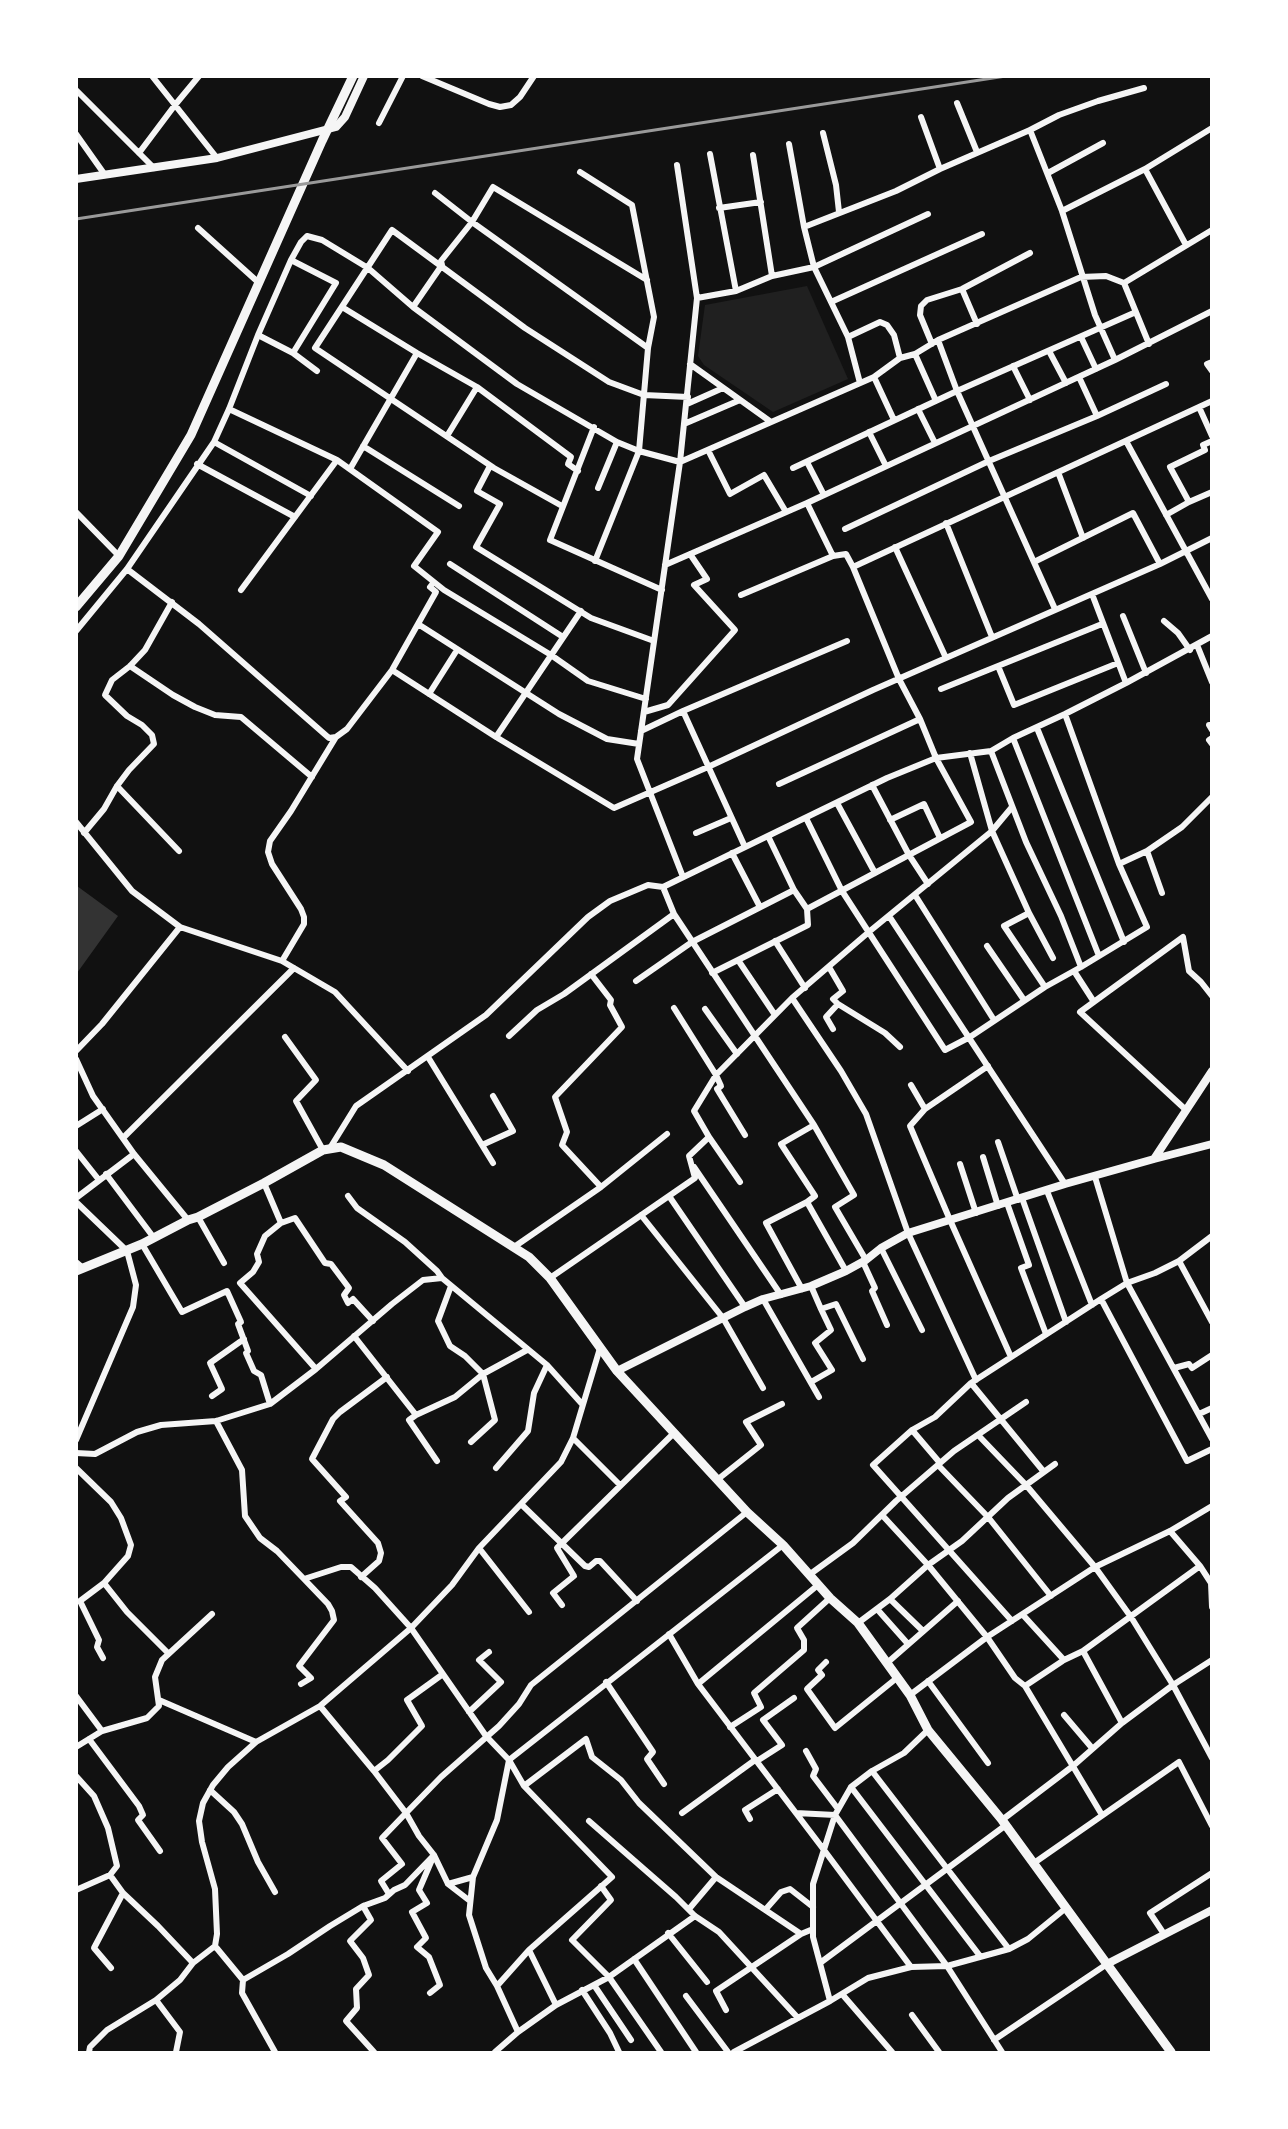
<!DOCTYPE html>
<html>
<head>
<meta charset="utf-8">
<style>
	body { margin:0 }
	#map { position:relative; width:1288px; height:2129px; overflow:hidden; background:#111; font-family:"PT Sans",sans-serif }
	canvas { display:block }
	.frame { position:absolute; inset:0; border:78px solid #fff; pointer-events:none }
</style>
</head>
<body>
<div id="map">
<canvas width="1288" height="2129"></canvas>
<div class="frame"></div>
</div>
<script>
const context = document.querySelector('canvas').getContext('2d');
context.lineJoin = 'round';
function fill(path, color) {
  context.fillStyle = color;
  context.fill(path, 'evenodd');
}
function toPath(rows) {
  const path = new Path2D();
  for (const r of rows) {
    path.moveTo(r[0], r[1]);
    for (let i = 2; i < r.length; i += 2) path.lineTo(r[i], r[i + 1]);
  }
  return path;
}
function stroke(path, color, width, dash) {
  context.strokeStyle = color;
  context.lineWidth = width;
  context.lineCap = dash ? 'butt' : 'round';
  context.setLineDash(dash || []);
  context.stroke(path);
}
fill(toPath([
	[807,286,848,379,773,412,704,365,698,356,705,305]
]), '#202020');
fill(toPath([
	[77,886,118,916,77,973]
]), '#333');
stroke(toPath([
	[152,76,217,158],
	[422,76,489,104,500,107,511,105,520,97,534,76],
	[76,90,154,168],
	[957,103,977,152],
	[921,117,940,169],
	[379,123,403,76],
	[1030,130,1059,115,1098,101,1144,88],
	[823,133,836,185,839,212],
	[76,134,105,175],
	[789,144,804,227,814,267,928,214],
	[139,153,175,105,199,76],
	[710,154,736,291],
	[753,155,772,276],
	[677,165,697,298],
	[1145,169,1186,245],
	[580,172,632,205,654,317,648,348,639,451,595,561],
	[1048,173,1103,143],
	[435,193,472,222,648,348],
	[719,208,761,202],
	[1062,211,1145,169,1212,128],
	[804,227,896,191,940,169,1030,130,1062,211,1095,315,1115,360],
	[198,228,259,283],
	[291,260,336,283,293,353],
	[1124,283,1149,344],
	[962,289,977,324],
	[831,302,982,234],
	[342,307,417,353,477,387,571,457,568,464,578,471],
	[413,307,442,265,441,261,472,222,493,187,647,280],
	[258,335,293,353,317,371],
	[848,337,880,322,887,325,894,335,900,358],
	[1081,337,1096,369],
	[938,340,957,391,1055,609],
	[932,344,920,315,921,306,927,300,962,289,1030,253],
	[1049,351,1066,383],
	[915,354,936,401],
	[1212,362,1207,364,1212,371],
	[690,364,771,422],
	[1013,366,1030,400],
	[874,377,894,420],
	[687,404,723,388],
	[1199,407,1212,436],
	[229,409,337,460,241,590],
	[918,409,935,443],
	[1097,416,1166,384],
	[684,424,740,400],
	[594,427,550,540,662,590],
	[869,432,886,466],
	[447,436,477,387],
	[1126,441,1212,599],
	[214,442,311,496],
	[363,446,459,506],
	[708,450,730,494,764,475,786,512],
	[337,460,438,532,414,566,444,590,551,655,588,681,646,699],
	[807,462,824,495],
	[197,464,295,517],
	[490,466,477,491,500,504,476,547,591,618,654,641],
	[793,468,957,391,1136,312],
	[350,469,417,353],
	[1058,472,1083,538],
	[598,488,617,442],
	[1189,502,1212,492],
	[562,506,494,468,315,348,392,230,525,328,609,382,644,395,688,397],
	[76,512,119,556],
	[1166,515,1189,502,1170,467,1205,450,1203,445,1212,441],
	[946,523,992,637],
	[845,529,989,461,1097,416,1079,377],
	[895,547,946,658],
	[833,556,846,554,853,567],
	[1034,562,1133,513,1160,564],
	[450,564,563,637],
	[665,565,807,503,1115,360,1212,311],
	[127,569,199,624,329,738,336,737,347,729,392,670,436,592,430,587,434,582],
	[1092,594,1126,683],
	[741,595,833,556,807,503],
	[1123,616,1146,673],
	[1164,621,1178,633,1190,650],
	[418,624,559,714,607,739,639,744],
	[76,631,127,569,214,442,229,409,258,335,291,260,301,242,307,236,322,240,368,268,413,307,517,384,617,442,639,451,680,462,874,377,900,358,915,354,938,340,1081,277,1106,276,1124,283,1212,230],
	[1197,645,1212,682],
	[130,666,173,695,195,707,215,715,241,717,312,777],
	[998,666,1014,705,1118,663],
	[392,670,496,737,614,808,708,767,873,690,1160,564,1212,538],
	[941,689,1102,624],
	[429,694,457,650],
	[683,711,745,847],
	[644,712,668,705,735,630,694,585,707,579,690,554],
	[1212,725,1209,725,1212,730],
	[1037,728,1124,942],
	[641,731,683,711,847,641],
	[496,737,581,611],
	[1013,738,1099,956],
	[1212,738,1209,740,1212,744],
	[991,751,1026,842,1061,916,1081,967],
	[970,753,992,831,1029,913,1004,926,1045,987],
	[779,784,920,719],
	[872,785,909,855,928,884],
	[117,786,179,851],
	[837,803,875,873],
	[806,818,842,891,945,1050,970,1037,1045,987,1081,967,1147,927,1119,864,1065,714],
	[890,820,924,804,940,838],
	[76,822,132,891,180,927,102,1024,76,1051],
	[84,833,104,809,117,786,129,770,154,744,152,735,142,725,127,716,105,695,112,680,130,666,145,650,172,602],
	[696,833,731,818],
	[1147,851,1162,893],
	[732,853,760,907],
	[1119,864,1147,851,1182,827,1212,797],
	[683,877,637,759,680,462,697,298,736,291,772,276,814,267,848,337,860,383],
	[915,895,994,1020],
	[807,909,971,822,936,758,920,719,899,679,853,567,1212,401],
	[1029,913,1053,958],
	[674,914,814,1125,854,1195,835,1207,866,1260],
	[889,916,1065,1184],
	[180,927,282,961,335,992,408,1071],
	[775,941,805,988],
	[987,946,1024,1000],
	[738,960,775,1015],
	[282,961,304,924,304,917,301,909,272,864,268,852,270,841,291,811,336,737],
	[829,967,843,991,833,999,838,1004,826,1017,833,1029],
	[1074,971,1094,1002],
	[712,973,808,925,807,909,794,890,768,836],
	[636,981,692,942,794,890],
	[792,998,841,1071,866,1114,908,1233,976,1380],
	[838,1004,885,1033,900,1047],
	[674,1008,716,1075,721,1086,717,1089,745,1135],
	[705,1009,737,1054],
	[509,1036,537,1010,564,994,674,914,663,887],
	[285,1037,316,1080,296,1101,323,1150],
	[428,1057,493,1163],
	[76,1059,93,1096,134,1154,188,1220],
	[911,1085,925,1109,910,1126,950,1220,1011,1357],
	[925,1109,988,1066],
	[1186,1110,1080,1012,1183,937,1189,971,1201,982,1212,996],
	[814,1125,781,1144,815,1196,807,1202,846,1271],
	[76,1126,103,1109],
	[709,1137,740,1182],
	[123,1138,294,968],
	[998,1142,1018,1200],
	[482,1145,513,1131,493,1096],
	[330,1148,356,1106,486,1015,588,917,610,901,648,885,663,887,887,778,936,758,991,751,1013,738,1065,714,1126,683,1212,636],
	[76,1151,99,1180],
	[983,1157,998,1206],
	[960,1164,976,1213],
	[694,1167,781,1295],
	[106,1174,154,1238],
	[1095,1177,1127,1283,1212,1439],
	[264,1183,281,1223,295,1218,325,1263,331,1264,349,1288,344,1295,348,1303,353,1299,373,1321],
	[601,1187,667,1134],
	[1047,1191,1092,1305],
	[348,1196,357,1208,405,1242,437,1271,442,1278],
	[669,1196,745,1307],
	[76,1198,134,1154],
	[1022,1198,1066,1322],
	[76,1202,127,1251,136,1285,133,1307,76,1440],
	[1007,1203,1029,1265,1021,1268,1046,1334],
	[641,1215,723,1318,763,1388],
	[198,1217,224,1263],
	[281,1223,265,1236,257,1254,259,1262,253,1272,240,1283,316,1369],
	[1212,1236,1179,1261,1212,1322],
	[142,1244,182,1312,227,1291,241,1322,238,1324,248,1351,246,1353,254,1371,261,1375,270,1404],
	[514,1247,601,1187,562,1145,567,1132,555,1097,622,1027,610,1005,611,1000,591,974],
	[881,1248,922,1330],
	[1179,1261,1155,1273,1127,1283,1101,1299,1187,1461,1212,1449],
	[76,1262,83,1268],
	[863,1262,875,1288,872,1291,887,1325],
	[550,1278,695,1178,689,1156,709,1137,694,1111,716,1075,792,998,870,931,992,831,1012,807],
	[451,1286,438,1321,450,1346,465,1356,483,1374,495,1420,471,1442],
	[811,1286,821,1309,836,1304,863,1359],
	[802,1289,766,1223,807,1202],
	[763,1299,819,1397],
	[354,1336,416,1415],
	[1174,1368,1189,1364,1192,1368,1212,1355],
	[811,1382,832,1370,815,1343,831,1330,821,1309],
	[971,1383,1044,1472],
	[212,1396,222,1389,210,1363,244,1339],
	[1199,1414,1212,1408],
	[216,1421,242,1470,245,1516,260,1538,277,1551,304,1579,341,1567,351,1567,375,1588,411,1628,486,1736,509,1760,524,1786,612,1877,529,1950,556,2005],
	[912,1430,940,1463],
	[978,1435,1026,1485,1095,1567,1131,1617,1173,1685,1212,1758],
	[573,1438,620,1485],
	[76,1453,95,1454,137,1432,161,1425,216,1421,270,1404,316,1369,392,1304,423,1280,442,1278,547,1365,582,1404],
	[437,1461,409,1420,416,1415,455,1397,483,1374,527,1350],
	[938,1465,988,1517,1051,1596],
	[76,1468,111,1502,121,1518,131,1545,128,1556,104,1583,80,1601,99,1640,97,1647,103,1658],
	[496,1468,528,1431,534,1393,547,1365],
	[717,1480,761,1445,746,1422,782,1404],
	[521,1504,585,1566,589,1567,596,1561,600,1561,637,1601],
	[882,1515,928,1565,987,1637,1015,1678,1025,1686],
	[1170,1531,1200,1566,1211,1583,1212,1607],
	[479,1548,529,1612],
	[809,1575,853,1543,896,1501,954,1451,1026,1402],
	[361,1577,379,1561,381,1553,378,1543,340,1501,346,1497,312,1459,333,1419,340,1412,387,1377],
	[104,1583,127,1612,168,1653],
	[818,1585,698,1684,824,1850,911,1967],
	[890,1599,923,1631],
	[562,1605,553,1593,574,1576,557,1548,674,1433],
	[877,1609,908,1644],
	[1023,1615,1064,1660],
	[1012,1621,873,1465,912,1430,935,1417,971,1383,1101,1299],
	[858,1623,890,1599,928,1565,962,1541,1008,1498,1055,1464],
	[669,1634,698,1684],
	[1083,1651,1122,1723],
	[826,1662,818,1670,822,1675,807,1689,835,1728,898,1677],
	[887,1663,958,1601],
	[928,1681,988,1763],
	[606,1682,653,1752,647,1759,664,1784],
	[301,1684,311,1678,299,1666,334,1620,332,1611,328,1604,304,1579],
	[910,1695,987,1637,1095,1567,1170,1531,1212,1506],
	[76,1696,102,1731,76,1747],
	[159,1700,256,1742],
	[320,1706,374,1771,406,1813,382,1838,402,1864,381,1881,389,1894],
	[469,1712,501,1682,479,1660,489,1652],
	[1064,1715,1092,1748],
	[730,1727,761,1707,754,1693,804,1650,804,1640,797,1628,830,1598],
	[102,1731,147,1718,159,1706,155,1677,162,1660,212,1614],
	[89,1739,139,1806,143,1815,138,1820,160,1851],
	[806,1751,816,1769,813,1776,838,1809],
	[757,1761,782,1745,763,1720,794,1698],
	[374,1771,388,1760,422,1726,407,1700,443,1674],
	[872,1771,1009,1949],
	[76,1776,94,1796,108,1828,117,1866,110,1875,76,1890],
	[524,1786,586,1739,592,1757,621,1780,639,1803,716,1877,801,1934],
	[851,1787,980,1956],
	[210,1790,234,1812,242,1824,258,1862,275,1892],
	[682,1813,755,1760],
	[796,1813,835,1815,947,1966,1002,2052],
	[1102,1815,1025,1686,1064,1660,1083,1651,1200,1566],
	[750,1819,745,1810,778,1789],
	[1002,1820,1073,1766,1122,1723,1173,1685,1212,1660],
	[589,1821,676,1897,695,1916,719,1932,798,2018],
	[1034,1863,1179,1762,1212,1826],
	[110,1875,123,1893,158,1926,193,1963],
	[448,1884,470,1901],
	[601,1886,611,1900,572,1940,609,1977,661,2052],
	[363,1906,371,1920,350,1941,363,1958,369,1975,356,1989,357,2008,346,2021,374,2052],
	[689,1909,716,1877],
	[766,1909,781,1892,790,1889,813,1907],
	[668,1933,707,1982],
	[1164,1934,1150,1913,1212,1873],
	[215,1946,243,1980,242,1993,275,2052],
	[634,1959,696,2052],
	[820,1963,1006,1825],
	[111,1968,94,1948,123,1893],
	[243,1980,288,1954,330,1926,363,1906,385,1898,394,1890,405,1885,434,1855,448,1884,473,1877],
	[594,1985,631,2040],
	[497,1986,529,1950],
	[582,1990,610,2033,619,2052],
	[430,1993,440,1985,429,1957,417,1947,426,1938,412,1912,427,1903,419,1890,434,1855,419,1836,406,1813,441,1777,499,1726,519,1704,531,1685,747,1512],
	[842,1994,892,2052],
	[686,1996,728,2052],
	[156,2000,180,2032,176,2052],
	[830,2001,813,1937,813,1884,835,1815,851,1787,872,1771,904,1753,928,1730],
	[726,2010,716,1991,801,1934,813,1929],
	[912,2015,939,2052],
	[518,2032,497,1986,486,1968,469,1915,473,1877,497,1820,509,1760,783,1545],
	[994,2040,1107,1964],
	[89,2052,90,2047,107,2030,156,2000,180,1980,193,1963,215,1946,217,1934,215,1889,202,1842,199,1821,203,1803,213,1785,228,1767,256,1742,320,1706,411,1628,452,1585,479,1548,561,1462,573,1438,600,1348],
	[495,2052,518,2032,556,2005,609,1977,695,1916],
	[734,2052,830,2001,868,1978,911,1967,947,1966,1009,1949,1028,1939,1066,1908]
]), '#f5f5f5', 6);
stroke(toPath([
	[76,179,217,158,336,127,345,117,364,76],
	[1154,1159,1212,1144],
	[617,1371,745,1307,763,1299,811,1286,846,1271,866,1260,881,1248,908,1233,1065,1184,1154,1159,1212,1071],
	[1107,1964,1212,1910]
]), '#f5f5f5', 8);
stroke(toPath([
	[76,1271,142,1244,188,1220,198,1217,264,1183,323,1150,341,1147,384,1165,529,1257,550,1278,617,1371,747,1512,783,1545,830,1598,858,1623,910,1695,928,1730,1002,1820,1171,2052]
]), '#f5f5f5', 9);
stroke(toPath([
	[76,607,119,556,191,435,322,141,353,76]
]), '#f5f5f5', 9);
stroke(toPath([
	[76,219,1006,76]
]), '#9a9a9a', 3);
</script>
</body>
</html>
